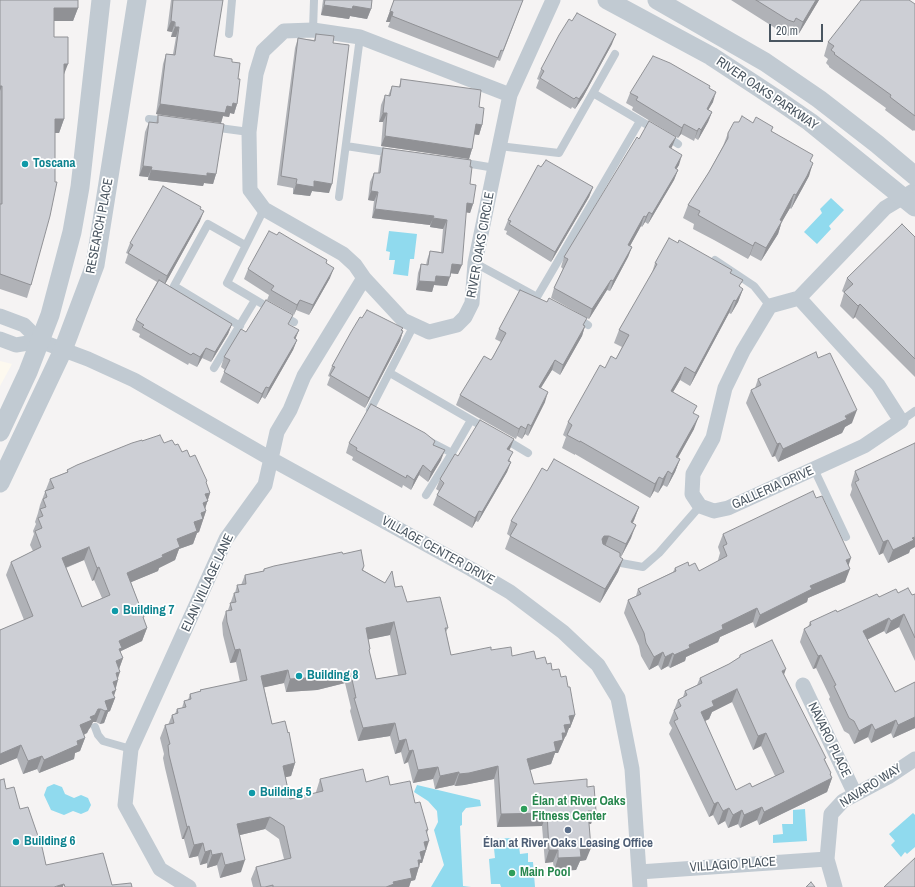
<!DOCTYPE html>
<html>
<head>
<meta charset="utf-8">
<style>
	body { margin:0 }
	#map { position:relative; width:915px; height:887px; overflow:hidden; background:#f5f3f3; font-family:"Archivo Narrow",sans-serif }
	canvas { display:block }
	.scale { position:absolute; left:769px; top:24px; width:54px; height:18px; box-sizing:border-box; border:2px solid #4a5661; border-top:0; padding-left:5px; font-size:12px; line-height:14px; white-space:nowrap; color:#4a5661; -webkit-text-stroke:3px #fff; paint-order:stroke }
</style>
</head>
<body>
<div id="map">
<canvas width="915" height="887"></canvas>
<div class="scale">20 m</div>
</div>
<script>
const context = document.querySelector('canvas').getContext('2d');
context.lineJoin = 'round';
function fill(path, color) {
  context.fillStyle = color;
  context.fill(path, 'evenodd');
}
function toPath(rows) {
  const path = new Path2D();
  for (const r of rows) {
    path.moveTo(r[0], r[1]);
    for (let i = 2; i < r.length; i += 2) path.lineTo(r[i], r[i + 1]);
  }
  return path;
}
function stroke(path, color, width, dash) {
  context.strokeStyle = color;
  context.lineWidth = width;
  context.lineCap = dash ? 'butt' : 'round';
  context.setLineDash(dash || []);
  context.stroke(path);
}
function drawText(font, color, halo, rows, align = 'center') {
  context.font = font + ' "Archivo Narrow",sans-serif';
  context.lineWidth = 3.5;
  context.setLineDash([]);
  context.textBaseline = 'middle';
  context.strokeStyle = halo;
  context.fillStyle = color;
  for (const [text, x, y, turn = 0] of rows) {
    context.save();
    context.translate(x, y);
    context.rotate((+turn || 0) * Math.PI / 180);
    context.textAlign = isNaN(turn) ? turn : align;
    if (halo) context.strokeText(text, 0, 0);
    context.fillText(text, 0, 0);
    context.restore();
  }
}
fill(toPath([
	[0,361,12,364,0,386]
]), '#fdf9ef');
fill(toPath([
	[831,198,844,210,829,226,831,229,817,244,804,232,822,213,820,209],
	[389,231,417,234,414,259,410,259,408,276,393,274,395,260,389,260,390,252,386,251],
	[54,784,62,787,65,794,74,798,81,795,88,798,91,805,88,811,81,814,73,811,64,815,51,810,44,795,47,787],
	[417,785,480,800,481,806,466,808,462,813,462,825,460,826,463,886,471,887,431,887,444,865,434,830,438,822,437,811,428,801,414,792],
	[805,809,807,841,773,843,773,835,783,834,782,824,793,824,793,810],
	[913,813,915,815,915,847,907,854,905,852,901,857,891,845,895,841,889,834],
	[511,838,511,847,519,846,520,854,528,853,528,862,533,862,535,887,501,887,500,884,491,884,489,859,495,858,493,839]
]), '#90daee');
stroke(toPath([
	[313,30,314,0],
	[229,34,232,0],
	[593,93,656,130],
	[149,119,167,121],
	[212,127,249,132],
	[666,136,678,144],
	[346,146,392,153],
	[499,146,559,153,615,54],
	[459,162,495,168],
	[339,197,360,37],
	[264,209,227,283,271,309],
	[715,260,754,286,770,306],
	[475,263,537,297,640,121],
	[281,315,294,322],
	[577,318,588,325],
	[240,326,174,286,208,224,245,245],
	[214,368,255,300],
	[390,373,487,429],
	[374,412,370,410,414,325],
	[901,421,915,411],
	[503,438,528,453],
	[425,439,452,453,471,420],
	[814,469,846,537],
	[426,495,452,453],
	[611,558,621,563,643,567,659,553,700,506],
	[95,727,98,735,103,741,131,749]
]), '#c1cad2', 8);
stroke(toPath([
	[510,95,360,37,313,30,284,31,263,51,256,74,249,132,250,190,264,209,343,254,355,265,364,278,403,320,429,332,457,325,465,317,472,303,475,263,510,95,553,0],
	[799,298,878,385,901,421,864,446,728,508,714,511,700,506,692,494,693,474,713,438,725,388,743,351,770,306,799,298],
	[799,298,885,208,915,190],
	[0,316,24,325,40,341,88,359,134,380,271,459,471,569,510,592,563,632,598,665,618,698,632,769,640,887],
	[0,339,16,345,40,341],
	[803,685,855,794],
	[639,872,827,859],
	[189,887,160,869,125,805,131,749,226,539,265,485,277,432,290,410,304,376,364,278],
	[835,887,827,859,831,814,843,801,888,777,915,759]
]), '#c1cad2', 15);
stroke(toPath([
	[607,0,711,56,778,100,810,122,915,207],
	[657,0,765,62,819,99,877,144,915,176],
	[0,432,28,372,50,315,72,232,80,187,101,0],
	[0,483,63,350,95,265,137,0]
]), '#c1cad2', 19);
fill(toPath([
	[0,0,78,8,73,21,54,21,54,37,64,75,64,119,59,133,55,133,31,285,27,298,0,289],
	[171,0,223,0,214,56,232,62,238,79,237,104,234,114,230,113,229,117,223,116,221,123,156,114,163,64,166,54,173,54,176,37,171,37,172,32,167,31],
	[323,0,372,0,371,9,367,19,350,16,349,19,321,15],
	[394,0,523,0,500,61,497,60,494,68,388,27,390,22,386,22],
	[731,0,819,0,798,35,791,31,789,36,783,33],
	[915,4,915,131,914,130,913,131,885,110,886,108,829,67,829,66,826,63,828,59,824,56,828,42],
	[316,34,333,43,329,193,312,191,310,196,293,194,293,188,277,185,295,48,298,38,314,40],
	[612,44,583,97,575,109,572,107,571,109,536,88,539,80,537,79,541,69],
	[401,79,479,107,482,125,479,135,474,134,472,149,469,159,381,146,383,122,379,122,381,105,385,95,388,96,392,86,399,87],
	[710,88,713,102,708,110,712,112,708,122,698,140,695,138,694,141,681,134,678,138,632,110,633,107,626,103,630,93],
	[158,115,216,174,213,184,204,183,203,186,148,180,148,177,139,176,145,132,149,122,156,123],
	[753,123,773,127,771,131,811,161,809,176,802,189,791,209,790,208,782,221,778,234,761,261,750,255,748,259,714,240,693,229,694,224,683,218,688,205,709,172,723,146,728,133],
	[676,137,671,148,679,165,676,169,678,170,674,180,648,224,645,222,642,227,641,226,630,246,632,247,628,257,610,291,607,290,589,319,551,298,554,288,563,269,561,267,564,257,639,139],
	[383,148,470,167,470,184,473,204,470,213,466,212,458,274,450,273,447,286,434,285,432,292,416,290,418,273,421,264,426,265,427,260,430,251,441,252,443,229,430,227,430,225,372,218,374,201,368,200,370,182,374,173,378,173,380,157],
	[541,167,593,187,589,197,551,262,506,234,507,231,504,230,508,220],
	[200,209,200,221,165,284,232,324,228,334,211,362,202,358,197,367,189,363,188,365,139,337,140,334,132,330,136,320,157,282,125,263,128,254,126,253,130,243],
	[277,235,327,260,326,263,330,278,309,315,296,310,294,315,267,300,269,295,244,279,248,269],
	[915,237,915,377,855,317,853,319,840,306,844,293,842,291,847,278],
	[655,263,731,273,740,287,743,289,738,302,731,314,729,313,690,386,680,380,673,392,694,414,694,429,678,458,680,459,675,472,667,487,663,485,658,493,654,491,650,498,575,454,575,455,562,448,566,437,563,435,568,422,605,368,616,359,622,347,614,343,619,330,651,276],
	[362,318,403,328,402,330,403,331,400,341,365,408,327,385,330,377,328,376,332,366],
	[289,325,296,339,297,340,293,350,265,399,262,397,258,404,220,382,225,370,221,367,224,357,246,332],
	[584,325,585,326,582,336,560,375,552,370,541,388,545,402,528,436,525,434,522,439,517,436,516,439,456,405,460,395,491,360,501,342,495,339,499,329],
	[758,379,852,423,845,427,842,433,778,462,775,456,772,457,746,403,751,390,755,388],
	[514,439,509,450,510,462,511,462,507,472,478,522,476,521,472,528,433,505,437,495,439,491,436,489,440,479,458,456],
	[142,441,164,443,175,445,182,452,190,457,206,483,210,493,205,509,206,511,199,532,197,533,193,544,179,549,175,560,159,568,158,571,131,582,147,628,142,641,121,651,120,653,123,658,119,669,118,678,114,696,115,698,110,711,108,712,104,723,100,724,96,722,93,722,90,728,89,729,87,733,84,735,85,738,80,751,75,753,74,759,39,773,37,769,23,774,17,758,0,765,0,630,24,620,6,575,11,562,33,551,30,545,34,534,33,531,36,524,35,522,38,513,40,505,50,479,67,472,67,470],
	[84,560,92,581,94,580,102,598,82,607,66,568],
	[349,443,434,445,441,460,428,482,419,475,411,490,403,485,402,488,352,460,353,457,346,453],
	[547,471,639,507,633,523,631,538,621,557,620,556,620,557,623,559,618,572,600,603,505,549,510,536,507,534,511,521],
	[855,471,910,550,909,553,888,563,883,553,879,555,850,495,852,489,851,485],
	[723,534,848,566,845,582,808,598,807,602,755,628,753,622,720,637,718,642,686,657,685,661,670,668,668,666,661,670,658,665,649,670,641,656,639,646,624,613,628,600,636,596,638,589,673,572,675,568,689,566,699,571,718,561,718,560,720,553,718,547],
	[343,554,364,566,363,570,385,583,395,587,407,602,448,628,446,632,451,655,491,650,512,656,536,659,547,664,552,670,561,677,575,715,570,728,569,728,566,736,565,737,558,753,555,753,551,764,530,770,534,784,591,824,589,824,586,860,580,861,576,870,554,871,553,862,545,863,542,826,497,827,494,779,464,785,455,786,454,785,435,789,433,779,413,783,408,762,404,764,401,752,395,754,390,736,358,741,350,711,351,708,345,683,317,690,286,692,284,683,264,687,272,724,295,763,291,776,285,777,290,799,316,793,316,792,320,779,366,782,390,785,415,803,428,830,427,833,426,850,422,863,420,863,415,880,411,881,409,887,253,887,251,879,256,867,284,859,279,839,265,829,240,835,241,872,220,878,217,865,207,868,207,863,200,865,198,856,189,858,184,839,182,839,165,768,163,758,164,754,160,738,165,725,168,725,172,715,175,714,177,709,182,708,184,701,188,700,190,694,200,692,200,690,240,682,236,662,230,663,223,635,222,623,226,611,228,610,234,593,235,593,237,585,241,585,245,575,263,571,264,569],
	[390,635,398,675,376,679,369,652,370,649,368,639],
	[898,593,912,595,915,594,915,661,899,627,886,634,884,631,867,640,895,692,915,682,915,728,893,738,891,733,871,743,868,737,854,744,849,734,844,731,829,699,830,697,816,668,813,669,800,642,804,629,808,627,810,622,879,597],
	[740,655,784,675,825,760,832,778,827,792,759,825,757,820,740,828,738,824,728,828,725,821,718,825,713,815,709,817,669,734,672,728,669,723,678,700,683,697,685,691,697,685,700,678,729,664,739,658],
	[732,702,753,750,761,746,775,776,752,787,736,790,705,721,709,719,712,712]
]), '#b0b2b7');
fill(toPath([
	[816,0,819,0,798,35,803,22],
	[324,5,353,6,371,9,367,19,350,16,349,19,321,15],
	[54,8,78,8,73,21,49,21],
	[390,11,393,12,390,22,386,22],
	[171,21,175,22,172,32,167,31],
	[175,27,179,27,176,37,171,37],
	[616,34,612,44,583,97,575,109,579,99],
	[64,64,68,64,63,77],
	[0,86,2,86,0,91],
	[716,92,713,102,703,119,707,109],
	[233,103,237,104,234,114,230,113,229,117,223,116,221,123,156,114,160,104,227,106],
	[712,112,708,122,698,140,701,130],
	[383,113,387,113,383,122,379,122],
	[55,119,64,119,59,133,50,133],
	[476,124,482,125,479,135,472,134],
	[684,124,681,134,678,138,682,128],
	[699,128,695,138,694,141,697,131],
	[385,136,472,149,469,159,381,146],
	[676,137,672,147,665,157,669,147],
	[682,155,679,165,671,178,675,168],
	[813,163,809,176,802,189,791,209,796,195],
	[143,166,152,167,148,177,139,176],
	[151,170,207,173,216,174,213,184,204,183,203,186,148,180],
	[678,170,674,180,648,224,652,214],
	[314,181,332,184,329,193,312,191,310,196,293,194,296,184],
	[593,187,589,197,551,262,555,252],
	[371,191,378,192,374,201,368,200],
	[794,194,790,208,779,227,782,221,778,234,761,261,766,248,780,220],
	[467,203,473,204,470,213,464,212],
	[375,209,434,216,430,225,372,218],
	[204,211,200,221,164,286,167,276],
	[649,212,645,222,642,227,646,217],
	[644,216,641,226,625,255,628,245],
	[433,218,447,220,443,229,430,227],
	[755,242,750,255,748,259,753,246],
	[632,247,628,257,610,291,613,281],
	[452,264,462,265,458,274,448,273],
	[334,268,330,278,309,315,313,305],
	[436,276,450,277,447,286,434,285,432,292,416,290,419,281],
	[611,280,607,290,589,319,592,309],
	[743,289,738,302,731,314,736,301],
	[300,300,294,315,297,305],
	[734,300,729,313,690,386,695,373],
	[860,304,855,317,853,319,858,306],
	[232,324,228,334,211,362,215,352],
	[585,326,582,336,560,375,563,365],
	[299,330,295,340,294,338],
	[403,331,400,341,365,408,369,398],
	[297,340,293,350,265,399,269,388],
	[206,348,202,358,197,367,200,357],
	[555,360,552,370,535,397,539,387],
	[685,367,680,380,666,404,671,391],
	[266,387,262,397,258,404,262,394],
	[548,392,545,402,528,436,531,426],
	[857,410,852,423,845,427,842,433,778,462,783,449],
	[699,416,694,429,671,470,676,457],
	[528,424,525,434,522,439],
	[521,426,517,436,516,439,519,429],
	[514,439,510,449,504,459,507,449],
	[780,443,775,456,772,457,777,444],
	[445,450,441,460,428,482,431,472],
	[680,459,675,472,667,487,672,474],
	[511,462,507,472,478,522,482,512],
	[423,465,419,475,411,490,414,480],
	[668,471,663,485,658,493,663,479],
	[659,477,654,491,650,498,655,484],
	[210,493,204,512,206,511,199,532,197,533,193,544,179,549,175,560,159,568,158,571,122,586,127,573,162,555,177,539,194,522,198,516,205,494],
	[639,507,634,520,626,535,631,522],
	[479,511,476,521,472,528,475,518],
	[636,525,631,538,621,557,626,544],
	[604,536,609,536,604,549,599,549,602,539],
	[915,537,915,547,910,550,909,553,888,563,893,550],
	[888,540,883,553,879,555,883,542],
	[89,547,84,560,57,571,62,558],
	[851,558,847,570,850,569,845,582,808,598,807,602,755,628,760,615,810,586,846,560],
	[623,559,618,572,600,603,605,589],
	[99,567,94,580,92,581,97,568],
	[757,608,753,622,720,637,718,642,686,657,685,661,670,668,674,655,689,645,722,625],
	[904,614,899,627,886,634,891,621],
	[889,618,884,631,858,644,863,631],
	[394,622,390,635,361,641,366,628],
	[147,628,142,641,121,651,117,661,123,658,118,672,111,675,119,641],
	[240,649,236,662,230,663,235,650],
	[663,652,658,665,649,670,654,657],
	[673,653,668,666,661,670,665,657],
	[821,655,816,668,813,669,818,656],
	[786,669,781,683,782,671],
	[288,670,284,683,257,689,261,676],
	[350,670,345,683,317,690,286,692,290,679],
	[120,672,117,681,118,680,115,691,116,690,113,698,115,698,110,711,108,712,104,723,100,724,105,711,102,709,108,695,116,673],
	[737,689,732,702,712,712,709,719,697,725,701,712,712,701],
	[98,709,101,709,96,722,93,722,90,728,89,729,87,733,75,738,80,725,90,717],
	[575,715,570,728,569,728,566,736,565,737,558,753,555,753,551,764,523,772,527,759,554,742,569,716],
	[915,717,915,728,893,738,898,725],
	[896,720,891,733,871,743,875,730],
	[395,723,390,736,358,741,363,728],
	[872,724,868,737,854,744,859,731],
	[766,733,761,746,753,750,758,736],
	[85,738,80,751,75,753,74,759,39,773,44,760,77,741],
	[406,739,401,752,395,754,399,741],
	[21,745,17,758,0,765,0,754],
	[413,750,408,762,404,764,409,751],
	[42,756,37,769,23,774,28,761],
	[295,763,291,776,278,779,283,766],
	[498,766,494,779,464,785,455,786,459,774],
	[438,767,433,779,413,783,418,770],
	[459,772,454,785,435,789,440,776],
	[831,773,829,780,832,778,827,792,759,825,764,812],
	[718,802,713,815,709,817,714,804],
	[762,807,757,820,740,828,744,815],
	[729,808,725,821,718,825,723,811],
	[742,810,738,824,728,828,733,815],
	[588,811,596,811,591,824,583,824],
	[547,813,542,826,497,827,501,814],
	[270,817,265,829,232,837,237,824],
	[189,826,184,839,182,839,187,827],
	[429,841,422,863,420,863,415,880,411,881,409,887,386,887,393,882,410,869,420,852,424,842],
	[203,843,198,856,189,858,194,845],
	[580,848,591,848,586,860,580,861,576,870,554,871,558,858],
	[211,850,207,863,200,865,205,852],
	[549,850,558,850,553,862,545,863],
	[222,853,217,865,207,868,212,855],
	[245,860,241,872,220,878,225,865],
	[64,884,63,887,54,887]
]), '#909195');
const building = toPath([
	[0,0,78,0,78,8,54,8,54,37,68,37,68,64,64,64,64,119,55,119,55,182,57,182,50,216,31,285,0,274,0,204,2,204,2,86,0,86,0,0],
	[173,0,223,0,214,56,232,59,232,62,240,63,238,79,240,79,237,104,233,103,232,107,227,106,225,113,160,104,166,54,175,55,179,27,175,27,175,22,171,21,173,0],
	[325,0,372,0,371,9,353,6,352,9,324,5,325,0],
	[394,0,523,0,503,51,501,50,498,58,392,16,393,12,390,11,394,0],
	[756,0,816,0,803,22,796,18,794,22,788,20,756,0],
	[861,0,909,0,915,4,915,116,890,97,891,95,834,54,835,53,831,50,834,46,828,42,861,0],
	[577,13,616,34,587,87,579,99,576,97,574,99,540,78,544,71,541,69,559,35,569,19,572,21,577,13],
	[316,34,334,36,333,43,349,45,332,184,314,181,314,187,296,184,297,179,281,176,298,38,315,41,316,34],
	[653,56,670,63,710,86,709,88,716,92,707,109,712,112,701,130,699,128,697,131,684,124,682,128,636,100,638,97,630,93,653,56],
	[401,79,481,90,479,107,484,108,482,125,476,124,472,149,385,136,387,113,383,113,385,95,390,96,392,86,400,87,401,79],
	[158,115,224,124,216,174,207,173,207,176,151,170,152,167,143,166,149,122,158,123,158,115],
	[742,116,753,123,756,117,773,127,771,131,813,155,810,161,813,163,807,176,796,195,794,194,780,220,782,221,766,248,755,242,753,246,719,227,698,215,700,211,688,205,709,172,728,138,728,133,734,122,739,122,742,116],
	[649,121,676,137,669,147,682,155,675,168,678,170,652,214,649,212,646,217,644,216,628,245,632,247,613,281,611,280,592,309,554,288,568,259,564,257,637,137,639,139,649,121],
	[383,148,471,160,470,167,472,167,470,184,476,185,473,204,467,203,462,265,452,264,450,277,436,276,435,282,419,281,421,264,428,265,430,251,443,253,447,220,433,218,434,216,375,209,378,192,371,191,374,173,380,173,383,148],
	[546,160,593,187,555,252,509,224,511,221,508,220,538,165,541,167,546,160],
	[163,186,201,207,200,209,204,211,167,276,128,253,133,245,130,243,163,186],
	[902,224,915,237,915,359,860,304,858,306,844,292,853,284,847,278,902,224],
	[269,231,277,235,279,232,294,241,327,260,326,263,334,268,313,305,300,300,297,305,271,290,274,286,248,269,269,231],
	[669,238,678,243,679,240,732,270,730,273,743,280,739,286,743,289,736,301,734,300,695,373,685,367,671,391,697,406,693,413,699,416,676,457,680,459,672,474,668,471,663,479,659,477,655,484,580,441,580,442,567,435,572,425,568,422,600,365,605,368,611,356,616,359,629,335,619,330,657,264,655,263,669,238],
	[159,280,232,324,215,352,206,348,200,357,193,353,191,355,142,327,144,325,136,320,159,280],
	[520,290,547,302,549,298,587,318,583,325,585,326,563,365,555,360,539,387,548,392,531,426,528,424,526,429,521,426,519,429,460,395,484,356,491,360,493,357,506,333,499,329,520,290],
	[266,300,293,315,288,324,299,330,294,338,297,340,269,388,266,387,262,394,224,372,230,360,224,357,241,329,246,332,266,300],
	[367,310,403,328,401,330,403,331,369,398,330,375,335,367,332,366,351,332,360,317,362,318,367,310],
	[816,352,818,358,830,353,857,410,845,416,847,419,783,449,780,443,777,444,751,390,761,385,758,379,816,352],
	[371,404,425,433,435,441,433,445,445,450,431,472,423,465,414,480,407,475,406,478,356,450,357,448,349,443,371,404],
	[480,420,514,439,507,449,513,452,508,461,511,462,482,512,479,511,475,518,437,495,444,483,440,479,455,454,458,456,480,420],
	[160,435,164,443,172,440,175,445,178,444,182,452,187,450,190,457,195,455,207,481,206,482,210,493,205,494,208,501,203,503,206,511,201,513,203,519,194,522,197,531,177,539,180,547,162,555,163,557,127,573,144,617,143,617,147,628,119,641,122,648,119,649,123,658,116,661,120,672,116,673,118,680,113,682,116,690,112,692,115,698,105,701,108,710,105,711,101,709,98,709,95,715,90,717,92,720,80,725,85,738,77,741,78,745,44,760,42,756,28,761,21,745,0,754,0,630,33,616,11,562,41,547,35,531,42,528,38,518,43,516,40,509,46,507,43,499,47,497,45,491,54,488,50,479,68,472,67,470,77,465,132,443,142,440,142,441,160,435],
	[89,547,97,568,99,567,110,595,82,607,62,558,89,547],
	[915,443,915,537,912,538,914,540,893,550,888,540,883,542,855,482,859,480,855,471,915,443],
	[554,459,639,507,631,522,636,525,626,544,609,536,604,536,602,539,603,544,620,553,620,557,623,559,605,589,510,536,517,524,511,521,530,489,542,468,547,471,554,459],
	[813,491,816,498,822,496,851,558,846,560,850,569,810,586,812,589,760,615,757,608,722,625,723,629,689,645,690,648,674,655,673,653,665,657,663,652,654,657,646,643,644,633,628,600,641,594,638,589,676,571,675,568,688,562,689,566,695,563,699,571,727,556,723,546,727,544,723,534,813,491],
	[361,550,364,566,362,570,385,583,392,571,395,587,402,586,407,602,440,597,448,628,445,628,451,655,491,647,491,650,511,647,512,656,534,651,536,659,545,657,547,664,551,663,552,670,559,669,561,677,566,676,568,687,570,687,575,715,569,716,571,724,564,725,566,733,562,733,563,740,554,742,556,751,527,759,534,784,587,779,587,787,594,786,596,811,588,811,591,848,580,848,581,857,558,858,558,850,549,850,547,813,501,814,498,766,469,773,459,774,459,772,440,776,438,767,418,770,413,750,409,751,406,739,399,741,395,723,363,728,354,698,356,698,350,670,321,677,290,679,288,670,261,676,272,724,285,721,288,733,289,732,295,763,283,766,290,799,323,791,320,779,363,769,366,782,388,776,390,785,410,781,415,803,420,802,428,830,426,830,429,841,424,842,426,850,420,852,422,860,418,860,419,867,410,869,412,878,393,882,394,884,386,887,273,887,273,885,265,887,261,887,256,867,291,858,284,826,270,817,237,824,245,860,225,865,222,853,212,855,211,850,205,852,203,843,194,845,189,826,187,827,169,755,168,745,170,744,165,725,174,723,172,715,178,713,177,709,186,707,184,701,191,699,190,694,201,691,200,690,247,680,240,649,235,650,227,622,226,611,232,610,230,603,236,602,234,593,239,592,237,585,246,584,245,575,264,571,264,569,274,566,342,552,343,554,361,550],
	[394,622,406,674,376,679,369,650,370,649,366,628,394,622],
	[908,588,912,595,915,594,915,638,904,614,891,621,889,618,863,631,895,692,915,682,915,717,898,725,896,720,875,730,872,724,859,731,854,721,849,718,834,686,836,685,821,655,818,656,804,629,811,625,810,622,836,610,837,612,877,594,879,597,896,589,898,593,908,588],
	[772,640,786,669,782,671,826,758,824,759,831,773,830,774,832,778,764,812,762,807,744,815,742,810,733,815,729,808,723,811,718,802,714,804,674,721,678,719,674,710,681,706,678,700,687,695,685,691,702,683,700,678,729,664,740,657,740,655,772,640],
	[737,689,758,736,766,733,784,772,752,787,750,783,736,790,701,712,714,706,712,701,737,689],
	[4,779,6,789,14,787,20,809,28,807,39,839,40,838,46,865,103,853,112,885,131,883,132,887,65,887,64,884,54,887,0,887,0,780,4,779],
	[915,858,915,887,884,887,915,858],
	[811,882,815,887,806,887,811,882]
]);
fill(building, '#cdcfd5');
stroke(building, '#909195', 1);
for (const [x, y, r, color] of [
	[25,164,4,"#0f9aa8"],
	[115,611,4,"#0f9aa8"],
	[299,676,4,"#0f9aa8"],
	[252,793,4,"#0f9aa8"],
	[524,809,4,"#2e9e5b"],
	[568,830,4,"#5c6f8a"],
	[16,842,4,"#0f9aa8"],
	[512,873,4,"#2e9e5b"]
]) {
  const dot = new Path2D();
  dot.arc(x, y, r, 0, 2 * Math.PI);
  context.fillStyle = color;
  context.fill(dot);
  stroke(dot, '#fff', 1.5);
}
drawText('13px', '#4a5661', '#fff', [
	["RIVER OAKS PARKWAY",767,94,34],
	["RESEARCH PLACE",100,226,-79],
	["RIVER OAKS CIRCLE",481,245,-80],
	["GALLERIA DRIVE",773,488,-24],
	["VILLAGE CENTER DRIVE",438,551,29],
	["ELAN VILLAGE LANE",208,583,-65],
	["NAVARO PLACE",829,740,64],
	["NAVARO WAY",871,786,-32],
	["VILLAGIO PLACE",733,865,-4]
]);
drawText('bold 13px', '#0d838f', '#fff', [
	["Toscana",33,164],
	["Building 7",123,611],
	["Building 8",307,676],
	["Building 5",260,793],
	["Building 6",24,842]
], 'left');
drawText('bold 13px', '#27864d', '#fff', [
	["Élan at River Oaks",532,802],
	["Fitness Center",532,817],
	["Main Pool",520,873]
], 'left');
drawText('bold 13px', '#4e5e75', '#fff', [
	["Élan at River Oaks Leasing Office",568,844]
]);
</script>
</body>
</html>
